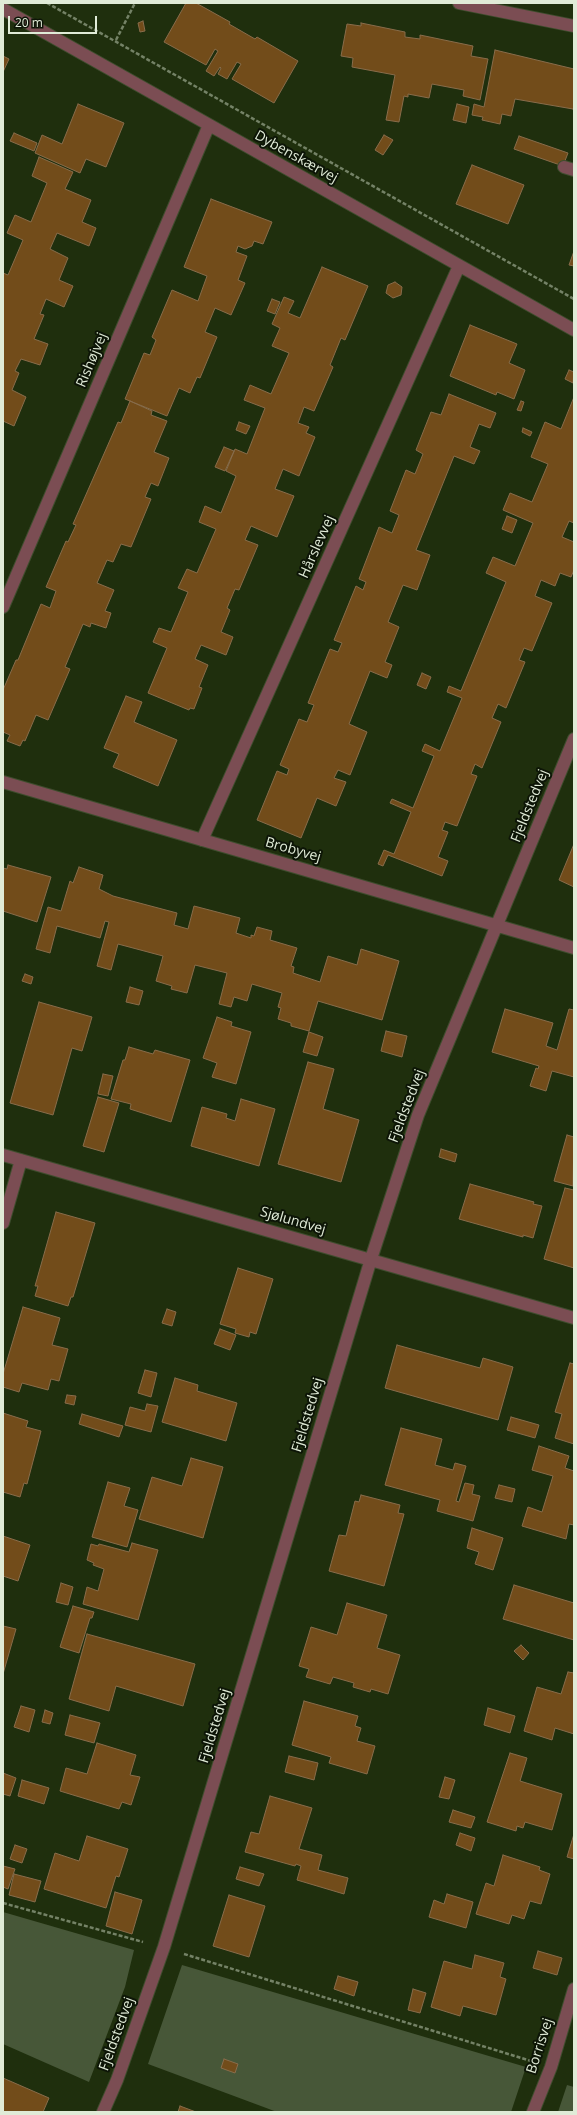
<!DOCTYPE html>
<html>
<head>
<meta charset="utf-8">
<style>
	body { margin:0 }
	#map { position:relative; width:577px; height:2115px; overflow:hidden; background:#1f2f0d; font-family:"Open Sans",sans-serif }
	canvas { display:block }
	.frame { position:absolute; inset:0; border:4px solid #e0ebd7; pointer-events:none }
	.scale { position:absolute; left:8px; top:16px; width:89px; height:18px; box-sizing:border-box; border:2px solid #e0ebd7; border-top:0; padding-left:5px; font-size:12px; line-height:14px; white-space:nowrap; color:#e0ebd7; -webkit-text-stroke:3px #0d1507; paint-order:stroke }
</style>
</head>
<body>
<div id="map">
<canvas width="577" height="2115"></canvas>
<div class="frame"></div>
<div class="scale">20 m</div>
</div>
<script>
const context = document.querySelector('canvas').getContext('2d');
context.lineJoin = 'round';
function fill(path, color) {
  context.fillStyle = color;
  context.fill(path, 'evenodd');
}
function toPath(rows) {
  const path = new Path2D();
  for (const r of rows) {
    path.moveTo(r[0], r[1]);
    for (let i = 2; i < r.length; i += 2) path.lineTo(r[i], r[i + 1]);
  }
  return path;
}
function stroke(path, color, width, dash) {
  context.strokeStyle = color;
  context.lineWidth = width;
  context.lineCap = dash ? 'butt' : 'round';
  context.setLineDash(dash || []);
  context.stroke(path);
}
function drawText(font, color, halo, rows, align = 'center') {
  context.font = font + ' "Open Sans",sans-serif';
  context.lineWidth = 4;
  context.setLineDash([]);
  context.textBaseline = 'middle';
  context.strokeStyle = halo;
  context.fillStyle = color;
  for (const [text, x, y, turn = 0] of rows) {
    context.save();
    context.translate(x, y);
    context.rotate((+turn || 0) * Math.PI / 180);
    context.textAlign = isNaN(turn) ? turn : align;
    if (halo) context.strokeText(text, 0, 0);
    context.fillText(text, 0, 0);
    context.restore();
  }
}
fill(toPath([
	[3,1912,134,1950,125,1987,89,2082,3,2044],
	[182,1965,526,2067,511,2112,277,2112,148,2064],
	[567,2085,574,2087,574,2112,558,2112]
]), '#475738');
const building = toPath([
	[186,3,196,3,230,22,229,24,255,39,257,37,298,61,274,103,232,79,241,64,237,62,227,79,218,74,221,68,220,67,214,76,206,71,218,51,215,49,206,65,164,42,186,3],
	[143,21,145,31,140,32,138,23,143,21],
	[361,23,405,32,405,37,420,39,420,35,473,46,471,56,488,59,480,100,463,96,464,90,432,84,429,98,408,94,408,97,404,96,399,122,386,120,395,75,352,67,353,58,341,56,347,24,361,26,361,23],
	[495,50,574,69,574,111,573,109,515,99,511,116,502,114,500,124,482,120,483,117,472,115,474,104,484,107,495,50],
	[3,56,9,59,3,72,3,56],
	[78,104,124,123,106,167,86,159,80,173,35,153,42,135,62,144,78,104],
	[457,104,469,107,466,123,453,120,457,104],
	[14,133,37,143,34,151,10,141,14,133],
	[384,135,393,140,383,155,375,150,384,135],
	[519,136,568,153,563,166,514,149,519,136],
	[39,157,73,172,65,189,91,200,82,222,96,228,89,246,57,233,50,249,68,258,59,280,73,286,64,307,46,299,40,314,44,315,34,339,48,344,40,365,21,359,15,371,19,373,12,390,26,397,14,426,3,421,3,273,8,275,23,240,7,233,15,215,31,222,47,183,32,176,39,157],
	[472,165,524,185,508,224,456,204,472,165],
	[211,199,272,222,263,244,254,241,252,246,245,249,238,246,236,252,247,256,238,280,245,283,231,315,215,308,205,332,217,337,200,378,197,377,190,393,179,388,167,416,125,399,144,353,150,355,156,340,152,337,172,290,198,301,207,276,184,267,211,199],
	[574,251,574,266,569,265,574,251],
	[322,267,368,286,345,340,341,338,330,365,333,367,314,411,304,407,298,423,309,427,306,433,315,437,299,476,283,469,275,489,294,496,277,537,251,526,245,540,258,545,239,590,235,589,227,608,230,610,221,632,233,637,226,655,201,645,195,659,208,665,199,687,202,688,194,709,190,708,189,710,148,693,167,648,153,642,159,628,171,632,188,592,178,588,187,569,197,573,216,529,199,522,205,506,221,513,236,476,226,471,235,449,247,454,265,408,244,400,250,385,271,394,289,353,272,346,280,328,272,324,284,297,294,301,288,313,300,318,322,267],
	[395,282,402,287,401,295,393,298,386,293,388,285,395,282],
	[272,299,280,302,275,314,267,311,272,299],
	[470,325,517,344,509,363,525,370,514,399,497,392,496,395,450,376,470,325],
	[569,370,574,372,573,383,565,379,569,370],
	[449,394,496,413,490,428,479,424,470,447,480,451,474,464,454,456,416,550,430,555,417,590,403,585,388,622,399,627,385,662,392,665,387,678,370,671,349,724,367,732,350,775,338,770,334,778,346,782,336,806,317,798,301,838,257,820,277,771,287,775,289,769,280,765,299,719,307,722,314,705,308,703,330,649,338,652,342,643,334,640,356,586,363,590,366,582,359,579,379,527,392,533,399,515,390,511,406,470,415,474,423,454,416,450,431,412,441,415,449,394],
	[574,397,574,523,569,521,562,537,574,542,574,570,571,577,560,573,555,586,541,580,535,596,552,603,532,651,524,648,519,660,525,662,506,708,498,704,492,718,501,722,482,768,475,764,471,774,477,776,457,826,445,822,442,830,448,832,438,857,448,861,442,876,388,855,383,866,378,864,384,850,394,854,411,812,390,803,392,799,413,808,434,756,422,751,425,744,440,751,462,698,447,692,449,686,461,691,506,582,486,573,493,557,515,566,533,523,503,510,510,493,532,502,548,464,531,457,545,422,561,429,574,397],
	[130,401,152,411,151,415,167,421,154,452,169,458,158,486,151,483,145,497,151,499,131,547,121,544,113,562,107,560,97,583,114,590,105,611,111,613,106,628,91,623,90,627,83,624,65,667,70,669,48,720,36,715,25,741,23,740,20,746,7,741,10,735,3,732,3,690,16,660,18,660,41,604,50,608,56,591,46,587,66,541,68,542,76,525,73,524,118,422,121,423,130,401],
	[521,401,524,402,521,411,517,410,521,401],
	[239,422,250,426,246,434,236,430,239,422],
	[523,428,532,432,530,436,522,432,523,428],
	[224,447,234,451,225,471,215,467,224,447],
	[507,516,517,520,512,533,502,529,507,516],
	[422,673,431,677,426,689,417,685,422,673],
	[126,696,142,702,134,722,177,740,158,786,113,767,119,754,104,748,126,696],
	[574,844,574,887,559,880,574,844],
	[8,865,51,877,37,922,3,911,3,868,7,869,8,865],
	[79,867,103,875,99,889,113,896,177,913,174,925,188,929,194,906,240,918,236,933,251,938,251,935,254,936,257,927,272,931,270,940,297,948,291,966,294,967,293,973,320,982,328,956,357,965,361,949,399,961,382,1020,318,1001,309,1031,291,1026,291,1023,278,1019,281,1008,278,1007,282,993,252,984,247,1001,234,997,231,1007,219,1004,227,973,195,965,187,993,171,989,172,986,156,981,163,956,118,944,111,970,97,966,109,922,105,921,100,938,57,926,50,953,36,949,48,907,61,911,70,881,73,883,79,867],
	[25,974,33,977,31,984,22,981,25,974],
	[130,987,143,991,139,1005,126,1002,130,987],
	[39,1002,92,1017,82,1051,72,1048,53,1115,10,1103,39,1002],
	[505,1009,553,1023,546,1046,557,1050,569,1009,574,1010,574,1077,552,1071,546,1091,530,1086,536,1068,538,1069,539,1066,492,1052,505,1009],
	[217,1017,232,1022,231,1026,251,1032,236,1084,212,1077,217,1063,203,1058,217,1017],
	[386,1031,407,1036,402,1057,381,1051,386,1031],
	[309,1032,323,1037,317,1056,303,1052,309,1032],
	[129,1047,153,1054,155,1050,190,1060,171,1122,130,1109,131,1104,111,1099,123,1060,125,1060,129,1047],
	[308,1062,334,1069,323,1109,359,1120,341,1182,278,1164,308,1062],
	[103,1074,113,1076,108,1096,98,1094,103,1074],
	[98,1097,119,1103,104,1152,83,1146,98,1097],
	[241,1099,275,1109,259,1166,191,1146,202,1107,227,1114,226,1118,235,1121,241,1099],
	[567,1135,574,1137,573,1186,554,1181,567,1135],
	[441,1149,457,1154,455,1162,439,1157,441,1149],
	[470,1184,534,1202,533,1204,542,1206,533,1238,523,1235,523,1237,459,1219,470,1184],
	[565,1188,574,1190,574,1268,544,1259,565,1188],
	[56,1212,95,1223,73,1297,71,1297,68,1306,35,1296,38,1286,35,1286,56,1212],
	[238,1268,273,1279,256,1334,250,1332,249,1337,235,1333,236,1329,220,1324,238,1268],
	[23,1307,60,1318,52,1345,68,1349,59,1381,51,1379,48,1390,22,1383,19,1392,3,1387,3,1374,23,1307],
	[167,1309,176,1312,172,1326,162,1323,167,1309],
	[220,1329,236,1335,230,1350,214,1344,220,1329],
	[397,1345,480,1368,483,1358,513,1367,498,1420,385,1388,397,1345],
	[570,1363,574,1364,574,1444,555,1438,562,1414,555,1412,570,1363],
	[145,1370,157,1373,151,1397,138,1393,145,1370],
	[175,1378,198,1385,197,1391,237,1403,226,1441,162,1422,175,1378],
	[67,1395,76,1396,74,1405,65,1403,67,1395],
	[147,1404,158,1406,151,1432,125,1425,130,1407,145,1411,147,1404],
	[3,1413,28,1421,26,1427,41,1431,27,1484,24,1483,20,1497,3,1492,3,1413],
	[82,1414,123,1426,119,1437,79,1424,82,1414],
	[511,1417,539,1425,535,1438,507,1430,511,1417],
	[401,1428,442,1439,435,1465,453,1470,455,1463,466,1466,456,1501,459,1502,465,1483,474,1485,472,1494,480,1496,473,1521,437,1511,440,1500,385,1485,401,1428],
	[539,1446,569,1456,565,1468,574,1471,574,1525,569,1524,566,1539,522,1526,528,1507,542,1512,553,1476,532,1470,539,1446],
	[191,1458,223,1467,203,1538,139,1519,152,1477,182,1486,191,1458],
	[108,1482,130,1488,124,1506,138,1510,127,1547,92,1537,108,1482],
	[499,1485,515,1489,512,1502,495,1498,499,1485],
	[361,1495,400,1505,398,1513,404,1514,384,1586,329,1571,339,1535,346,1536,355,1501,359,1502,361,1495],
	[472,1528,503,1538,493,1570,475,1564,479,1552,467,1548,472,1528],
	[3,1536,30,1545,18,1581,3,1576,3,1536],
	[132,1543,158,1550,138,1620,83,1604,87,1587,98,1591,104,1569,93,1565,94,1563,87,1560,91,1544,98,1546,99,1544,129,1552,132,1543],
	[61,1583,73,1587,68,1605,56,1602,61,1583],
	[514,1585,574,1603,574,1640,503,1619,514,1585],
	[347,1603,387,1615,377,1648,400,1655,388,1694,371,1689,370,1692,353,1687,354,1683,333,1677,330,1684,306,1677,309,1669,299,1666,311,1627,337,1635,347,1603],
	[73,1606,94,1612,92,1618,90,1618,79,1653,60,1647,73,1606],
	[3,1626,16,1629,3,1674,3,1626],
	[87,1634,195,1664,183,1706,116,1686,109,1711,69,1699,87,1634],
	[521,1645,529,1653,523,1660,514,1651,521,1645],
	[568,1672,574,1673,574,1734,555,1728,552,1740,524,1731,537,1687,561,1694,568,1672],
	[304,1701,358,1716,355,1726,361,1728,357,1741,375,1746,367,1774,329,1763,331,1757,292,1745,304,1701],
	[21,1706,35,1710,29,1732,14,1727,21,1706],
	[488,1708,515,1716,510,1733,484,1725,488,1708],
	[45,1710,53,1713,50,1724,42,1722,45,1710],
	[70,1715,100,1723,94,1743,65,1735,70,1715],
	[97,1743,136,1755,130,1775,140,1777,131,1805,122,1802,119,1809,60,1791,66,1768,87,1774,97,1743],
	[510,1753,527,1758,520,1781,562,1794,552,1830,525,1822,523,1828,517,1826,516,1831,487,1822,510,1753],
	[289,1756,318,1763,314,1780,285,1772,289,1756],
	[3,1773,16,1778,10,1796,3,1794,3,1773],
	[445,1777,455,1780,449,1799,439,1797,445,1777],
	[22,1780,49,1788,44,1804,18,1796,22,1780],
	[270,1796,312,1808,299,1849,322,1855,318,1870,348,1878,344,1894,297,1880,301,1866,296,1864,295,1866,245,1852,251,1832,259,1834,270,1796],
	[453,1810,475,1817,471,1828,449,1822,453,1810],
	[460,1833,475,1838,471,1851,456,1845,460,1833],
	[574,1834,574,1859,567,1857,574,1834],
	[87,1836,128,1849,119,1877,116,1876,106,1908,44,1889,55,1853,79,1861,87,1836],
	[15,1845,27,1849,22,1863,10,1859,15,1845],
	[503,1855,540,1867,539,1870,550,1874,541,1904,530,1901,524,1919,512,1915,509,1924,476,1914,486,1883,494,1886,503,1855],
	[3,1866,15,1869,8,1889,3,1887,3,1866],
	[240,1867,264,1874,259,1886,236,1879,240,1867],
	[14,1874,41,1881,35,1902,9,1895,14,1874],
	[115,1892,142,1900,132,1934,106,1926,115,1892],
	[447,1894,473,1902,466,1928,429,1917,434,1900,444,1904,447,1894],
	[229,1895,265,1906,249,1957,213,1946,229,1895],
	[538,1951,562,1958,557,1975,533,1968,538,1951],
	[475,1955,504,1963,500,1977,506,1979,496,2015,463,2006,460,2016,431,2007,444,1961,472,1969,475,1955],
	[338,1976,358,1982,354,1996,334,1989,338,1976],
	[413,1989,426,1993,420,2013,408,2010,413,1989],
	[224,2059,238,2064,235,2073,221,2068,224,2059],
	[3,2078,49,2098,43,2112,3,2112,3,2078],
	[180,2106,196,2112,178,2112,180,2106]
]);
fill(building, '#724c1a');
stroke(building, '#886c4b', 1);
const minor = toPath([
	[459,3,574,26],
	[3,9,574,330],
	[564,167,574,170],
	[3,607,209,125],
	[3,782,574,948],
	[202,840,459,266],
	[3,1155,574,1318],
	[3,1223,21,1160],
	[103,2112,117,2080,164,1947,371,1259,418,1115,574,739],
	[533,2112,551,2067,574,1989]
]);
stroke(minor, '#3e4d2d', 14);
stroke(toPath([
	[47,3,574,299],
	[116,40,135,3],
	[3,1903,143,1942],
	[184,1954,531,2061]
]), '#748266', 2.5, [4, 2]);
stroke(minor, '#7b4d53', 12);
drawText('14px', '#e0ebd7', '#0d1507', [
	["Dybenskærvej",296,157,29],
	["Rishøjvej",92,360,-67],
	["Hårslevvej",317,547,-66],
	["Fjeldstedvej",530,806,-68],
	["Brobyvej",293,850,16],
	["Fjeldstedvej",407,1106,-69],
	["Sjølundvej",293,1221,16],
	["Fjeldstedvej",308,1415,-73],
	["Fjeldstedvej",215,1726,-73],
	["Fjeldstedvej",117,2034,-70],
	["Borrisvej",540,2046,-72]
]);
</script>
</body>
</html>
